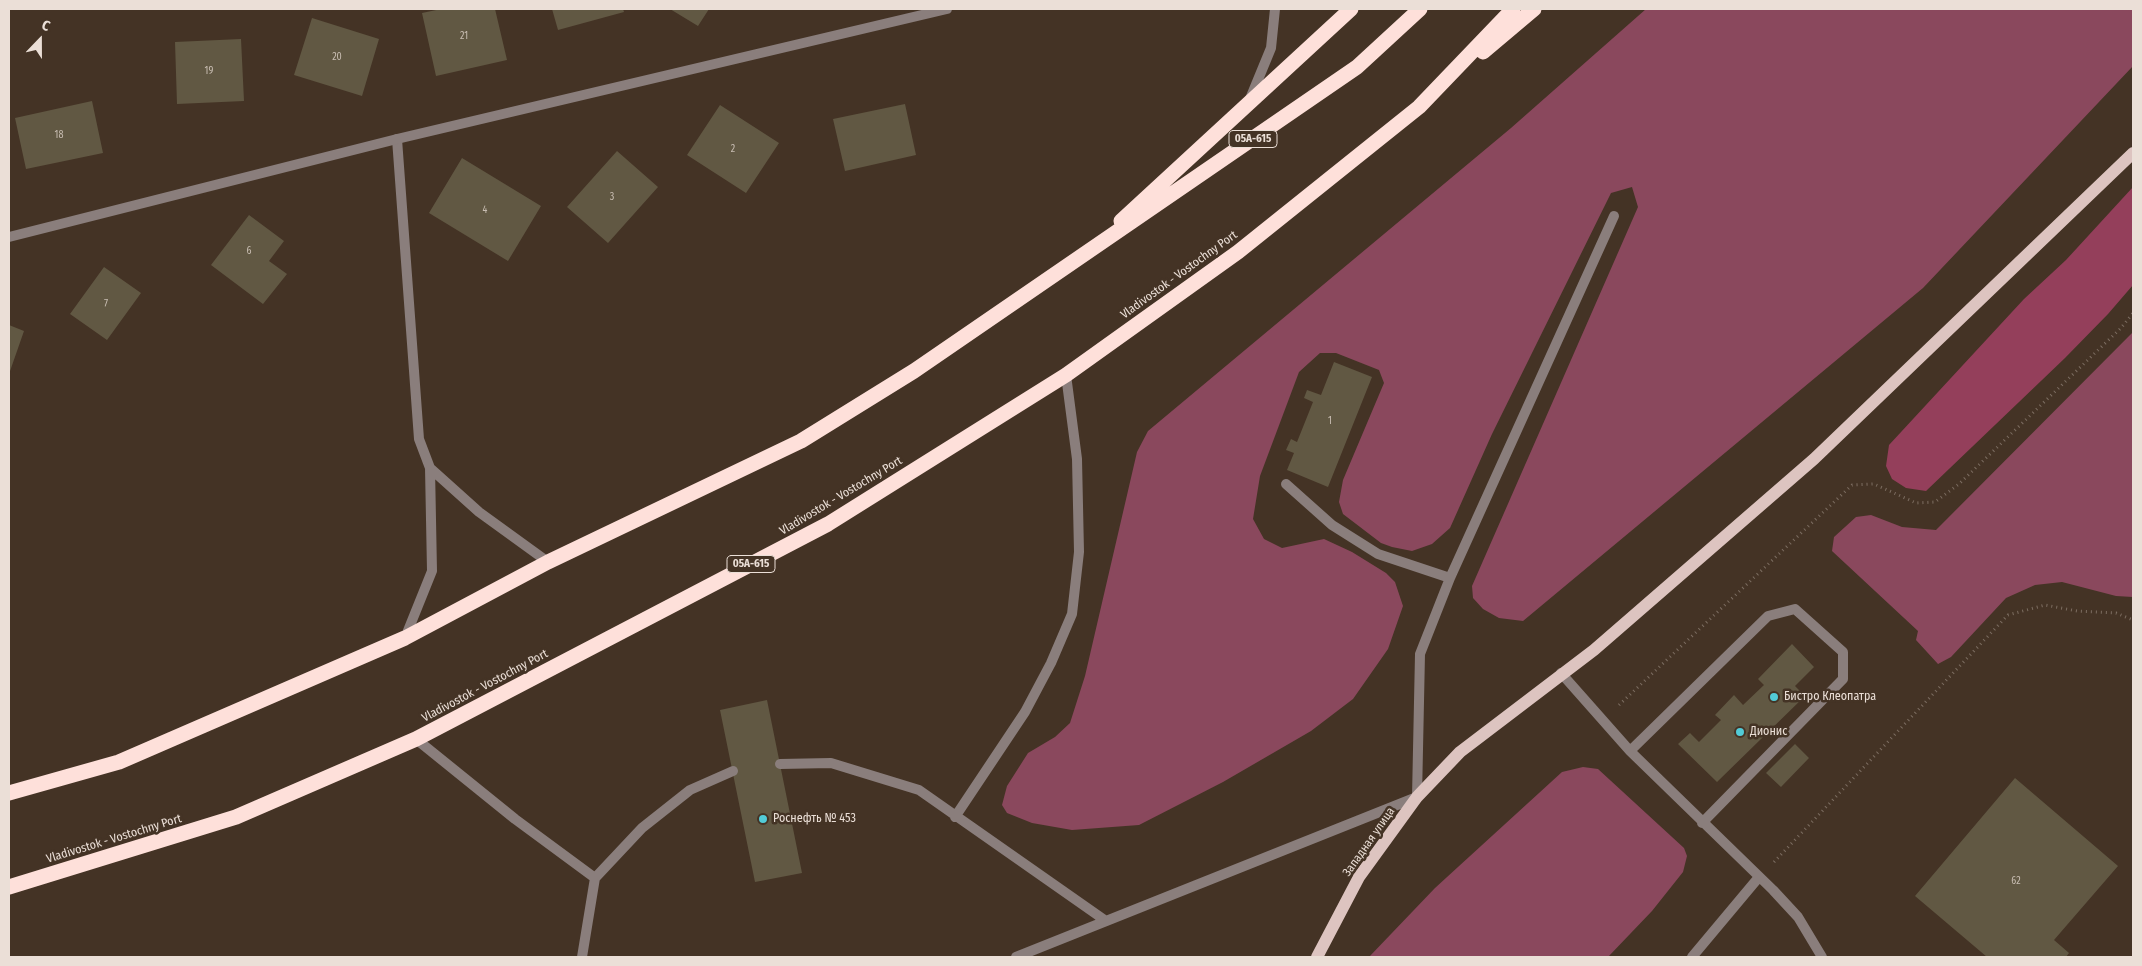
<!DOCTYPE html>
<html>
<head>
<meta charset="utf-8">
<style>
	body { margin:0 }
	#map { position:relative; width:2142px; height:966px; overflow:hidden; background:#443325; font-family:"Fira Sans Condensed",sans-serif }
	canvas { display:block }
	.frame { position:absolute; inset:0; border:10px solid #ebdfd7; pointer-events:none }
	.north { position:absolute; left:15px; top:15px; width:50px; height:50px; -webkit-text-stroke:4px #443325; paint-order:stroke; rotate:22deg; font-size:14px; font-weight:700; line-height:20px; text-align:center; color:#ebdfd7 }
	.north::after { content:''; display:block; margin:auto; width:18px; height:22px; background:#ebdfd7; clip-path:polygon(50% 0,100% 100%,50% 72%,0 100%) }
</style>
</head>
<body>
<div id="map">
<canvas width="2142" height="966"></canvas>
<div class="frame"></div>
<div class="north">С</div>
</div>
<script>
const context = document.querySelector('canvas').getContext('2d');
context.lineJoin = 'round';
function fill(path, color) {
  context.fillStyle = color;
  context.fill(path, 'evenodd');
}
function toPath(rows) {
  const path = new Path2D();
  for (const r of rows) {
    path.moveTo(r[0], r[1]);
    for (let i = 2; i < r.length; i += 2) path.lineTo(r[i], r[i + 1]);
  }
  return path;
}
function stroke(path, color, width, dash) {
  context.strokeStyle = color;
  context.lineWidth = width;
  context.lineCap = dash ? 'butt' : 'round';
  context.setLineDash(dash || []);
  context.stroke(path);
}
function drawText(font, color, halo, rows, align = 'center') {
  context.font = font + ' "Fira Sans Condensed",sans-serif';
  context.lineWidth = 5;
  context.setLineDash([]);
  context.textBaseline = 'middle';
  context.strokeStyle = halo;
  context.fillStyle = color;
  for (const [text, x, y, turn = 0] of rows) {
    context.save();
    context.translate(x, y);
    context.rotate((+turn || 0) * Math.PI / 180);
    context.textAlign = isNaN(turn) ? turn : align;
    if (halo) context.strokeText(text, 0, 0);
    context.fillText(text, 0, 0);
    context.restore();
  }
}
fill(toPath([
	[1646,9,2133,9,2133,66,1923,288,1523,621,1499,618,1483,609,1473,598,1472,586,1638,207,1632,187,1611,193,1492,434,1450,528,1432,544,1412,551,1392,547,1381,543,1343,514,1339,502,1343,480,1384,383,1379,370,1336,353,1320,353,1299,372,1260,476,1253,519,1264,539,1282,548,1324,539,1352,552,1386,573,1395,582,1403,606,1388,649,1353,699,1311,731,1223,782,1139,825,1072,830,1032,823,1007,813,1002,805,1007,786,1028,753,1055,737,1070,723,1085,676,1137,452,1148,431,1511,128],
	[2133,332,2133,597,2116,596,2062,582,2035,585,2006,598,1951,657,1938,664,1916,640,1918,631,1832,551,1834,537,1856,517,1871,515,1902,527,1936,530],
	[1583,767,1598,769,1684,848,1687,856,1683,872,1652,911,1608,957,1369,957,1435,888,1562,772]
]), '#8a485d');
fill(toPath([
	[2133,187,2133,285,2108,314,2065,358,1926,491,1906,488,1892,479,1886,466,1889,445,2024,299,2066,260]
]), '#943f5b');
fill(toPath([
	[441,9,495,9,507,60,436,76,422,13],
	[552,9,623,9,624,12,558,30],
	[670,9,709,9,698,26],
	[312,18,379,39,362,96,294,75],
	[241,39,244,101,177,104,175,42],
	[92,101,103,153,26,169,15,118],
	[905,104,916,155,845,171,833,119],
	[720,105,779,143,746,193,687,155],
	[617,151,658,187,608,243,567,207],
	[462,158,541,206,508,261,429,213],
	[249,215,284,241,269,261,287,274,263,304,211,265],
	[104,267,141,293,107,340,70,314],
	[9,325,24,331,9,374],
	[1334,362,1372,377,1328,487,1287,470,1294,453,1286,450,1291,439,1297,442,1313,402,1304,398,1307,390,1321,395],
	[1792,644,1814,667,1795,686,1805,696,1717,782,1678,744,1690,733,1699,742,1721,720,1715,715,1734,695,1743,705,1764,685,1758,679],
	[767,700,802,873,755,882,720,710],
	[1795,744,1809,758,1781,787,1766,773],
	[2015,778,2118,866,2054,940,2069,953,2066,957,1987,957,1915,896]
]), '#615843');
stroke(toPath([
	[1619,705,1852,485,1874,484,1916,503,1935,502,1959,484,2121,328,2133,313],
	[1774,862,2008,615,2045,605,2077,611,2116,613,2133,620]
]), '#7d6e62', 3, [1, 4]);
stroke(toPath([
	[397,139,419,439,430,468,432,571,405,638],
	[430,468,479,512,548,562],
	[1286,484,1332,525,1378,554,1450,578],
	[1561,673,1630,751,1773,890,1798,917,1822,957],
	[416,739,515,819,595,878,582,957],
	[1630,751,1768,616,1795,609,1843,652,1843,679,1702,823],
	[780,764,831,763,919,790,1106,921],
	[955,817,1025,712,1051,663,1072,614,1079,552,1077,459,1066,375],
	[595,878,642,828,690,790,733,771],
	[1016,957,1417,797,1420,654,1450,578,1614,216],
	[1692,957,1759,877]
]), '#8a7e7c', 10);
stroke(toPath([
	[1250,99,1271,48,1275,9],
	[9,237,397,139,947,9]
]), '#8a7e7c', 10);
stroke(toPath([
	[1317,957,1359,877,1417,797,1460,752,1594,650,1814,459,2133,153]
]), '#ddc4c0', 12);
stroke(toPath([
	[1483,52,1534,9],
	[1121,221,1351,9],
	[9,793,119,762,405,638,548,562,801,441,914,371,1357,67,1420,9],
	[9,887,236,817,416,739,828,524,1066,375,1238,252,1419,107,1513,9]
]), '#fee0da', 15);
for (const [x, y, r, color] of [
	[1774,697,5,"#52cbd7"],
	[1740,732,5,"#52cbd7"],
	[763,819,5,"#52cbd7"]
]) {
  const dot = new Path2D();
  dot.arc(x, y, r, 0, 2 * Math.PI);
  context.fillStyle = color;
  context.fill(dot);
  stroke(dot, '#443325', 2);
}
drawText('10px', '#c8bdb2', null, [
	["21",464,36],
	["20",337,57],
	["19",209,71],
	["18",59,135],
	["2",733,149],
	["3",612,197],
	["4",485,210],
	["6",249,251],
	["7",106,304],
	["1",1330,421],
	["62",2016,881]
]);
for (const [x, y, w] of [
	[1253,139,48],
	[751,564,48]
]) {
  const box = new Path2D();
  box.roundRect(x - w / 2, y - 8.5, w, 17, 4);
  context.fillStyle = '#443325';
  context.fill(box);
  stroke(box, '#ebdfd7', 1);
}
drawText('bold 11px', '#ebdfd7', null, [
	["05А-615",1253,139],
	["05А-615",751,564]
]);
drawText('12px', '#ebdfd7', '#443325', [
	["Vladivostok - Vostochny Port",1179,275,-36],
	["Vladivostok - Vostochny Port",841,496,-31],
	["Vladivostok - Vostochny Port",485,686,-28],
	["Vladivostok - Vostochny Port",114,839,-17],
	["Западная улица",1369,842,-55]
]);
drawText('12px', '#ebdfd7', '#443325', [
	["Бистро Клеопатра",1784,697],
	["Дионис",1750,732],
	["Роснефть № 453",773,819]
], 'left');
</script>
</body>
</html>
